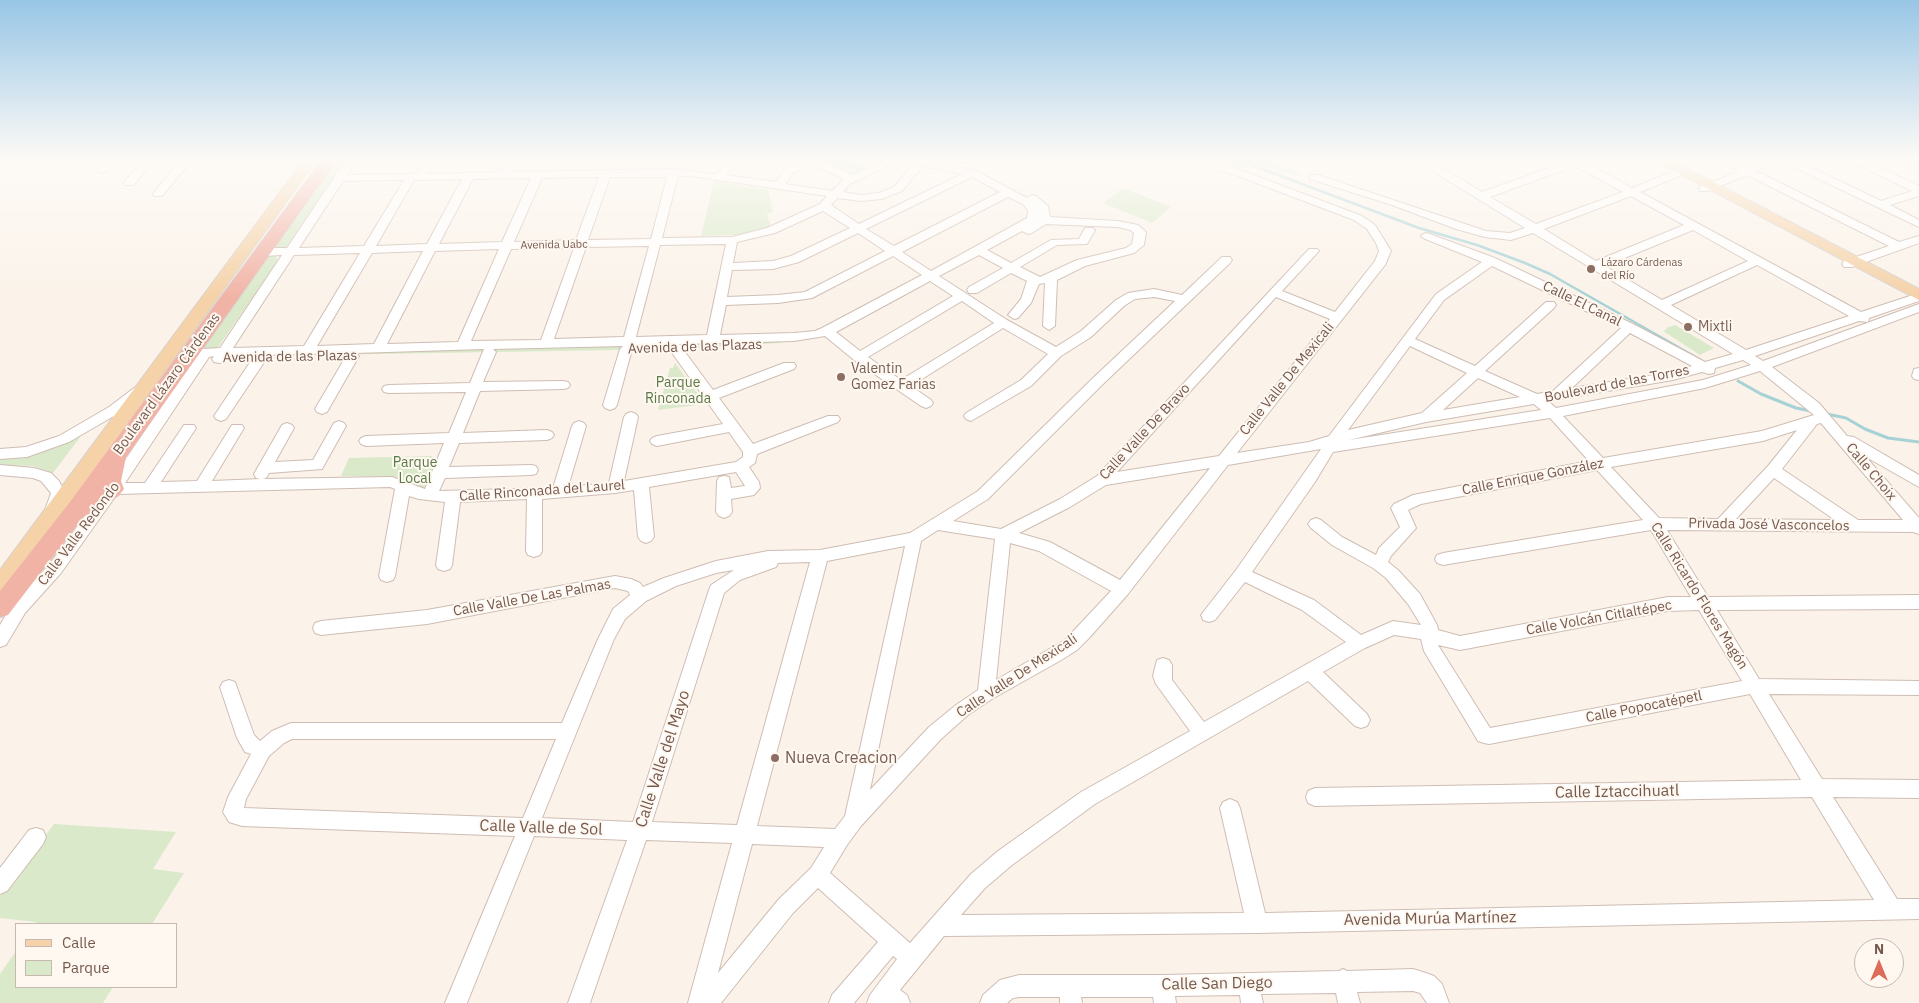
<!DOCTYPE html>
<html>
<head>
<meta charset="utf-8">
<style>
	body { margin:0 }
	#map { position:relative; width:1919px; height:1003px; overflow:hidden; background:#fbf3ea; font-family:"IBM Plex Sans",sans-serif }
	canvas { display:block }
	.legend { position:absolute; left:15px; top:923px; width:162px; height:65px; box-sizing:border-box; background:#fef8f1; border:1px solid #c7b8b0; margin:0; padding:6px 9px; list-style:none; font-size:15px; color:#75594f }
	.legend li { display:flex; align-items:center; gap:10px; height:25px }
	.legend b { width:25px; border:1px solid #c7b8b0 }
	.north { position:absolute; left:1854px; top:938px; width:50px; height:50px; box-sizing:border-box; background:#fef8f1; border:1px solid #c7b8b0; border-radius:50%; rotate:0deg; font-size:14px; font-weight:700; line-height:20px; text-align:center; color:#75594f }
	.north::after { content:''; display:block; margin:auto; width:18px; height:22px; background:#dd6b58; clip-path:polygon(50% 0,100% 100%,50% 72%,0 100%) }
</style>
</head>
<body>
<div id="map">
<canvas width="1919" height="1003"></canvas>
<ul class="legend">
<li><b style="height:6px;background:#f5d2a8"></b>Calle</li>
<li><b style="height:14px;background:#d9e9c9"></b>Parque</li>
</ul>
<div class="north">N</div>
</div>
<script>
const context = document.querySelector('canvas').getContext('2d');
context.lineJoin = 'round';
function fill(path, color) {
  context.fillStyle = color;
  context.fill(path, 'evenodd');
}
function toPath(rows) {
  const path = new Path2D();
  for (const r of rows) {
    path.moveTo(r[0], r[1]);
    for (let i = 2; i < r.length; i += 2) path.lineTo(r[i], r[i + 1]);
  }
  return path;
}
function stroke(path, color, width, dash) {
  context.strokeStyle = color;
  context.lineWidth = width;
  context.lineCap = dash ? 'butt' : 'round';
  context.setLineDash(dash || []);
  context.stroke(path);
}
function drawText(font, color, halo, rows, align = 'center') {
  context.font = font + ' "IBM Plex Sans",sans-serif';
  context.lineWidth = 4;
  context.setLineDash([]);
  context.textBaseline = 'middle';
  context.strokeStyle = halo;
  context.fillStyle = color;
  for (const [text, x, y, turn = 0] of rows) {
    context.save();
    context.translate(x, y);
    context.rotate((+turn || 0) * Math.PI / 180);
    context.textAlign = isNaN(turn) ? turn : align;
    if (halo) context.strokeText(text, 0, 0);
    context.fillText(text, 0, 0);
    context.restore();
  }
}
fill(toPath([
	[336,158,346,158,286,247,280,249,274,248],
	[815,158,846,158,866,168,851,176],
	[1211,158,1265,158,1303,173,1295,176,1253,162,1243,168],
	[714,181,768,190,773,212,767,214,771,227,735,235,701,236],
	[1123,188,1171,207,1152,223,1103,203],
	[270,256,276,256,278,261,216,350,202,350,203,347,264,259],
	[1675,325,1714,348,1700,355,1663,331,1667,329,1666,328],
	[787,339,779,343,678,349,256,356,313,352],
	[675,363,703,401,698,402,697,405,658,410,670,368,673,368],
	[81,436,53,473,33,466,0,465,0,459,41,452],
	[432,456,435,462,424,488,415,488,396,477,341,476,349,458],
	[54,824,176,832,153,869,184,873,152,924,35,924,36,922,0,918,0,896],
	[16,951,16,987,113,987,103,1003,0,1003,0,974]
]), '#d9e9c9');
stroke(toPath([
	[1233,158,1419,228,1477,245,1525,263,1550,274,1701,360]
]), '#a6d2d5', 2.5);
stroke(toPath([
	[1738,381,1761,394,1796,408,1811,411],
	[1827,414,1846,418,1865,429,1888,438,1919,442]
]), '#a6d2d5', 3);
const minor = toPath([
	[109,158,120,158,107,172,99,172,98,170,109,158],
	[146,158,157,158,133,185,125,185,124,183,125,181,146,158],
	[183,158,194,158,162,196,154,196,153,194,154,192,183,158],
	[347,158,358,158,347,175,416,174,426,158,437,158,427,174,501,172,510,158,521,158,512,172,674,169,716,174,730,158,743,158,726,175,776,182,785,169,805,158,815,158,853,175,888,158,929,158,928,160,976,171,1027,198,1032,195,1036,196,1048,206,1050,217,1118,221,1138,225,1146,232,1144,245,1134,253,1085,266,1057,280,1055,326,1049,330,1043,326,1045,283,1039,284,1031,303,1018,318,1014,319,1008,315,1021,299,1027,281,1011,273,977,293,969,293,967,290,969,287,1003,268,979,255,939,276,1007,320,1056,347,1081,331,1116,300,1128,293,1154,289,1182,295,1222,257,1230,257,1232,260,1230,263,1102,385,988,499,953,521,1001,529,1060,499,1097,476,1309,249,1317,249,1319,251,1282,291,1335,312,1375,261,1379,251,1376,243,1367,229,1354,220,1238,176,1183,158,1201,158,1246,172,1362,216,1375,225,1391,251,1385,265,1237,453,1309,442,1329,436,1436,294,1482,262,1423,238,1421,236,1423,234,1427,233,1495,258,1633,324,1705,362,1733,354,1533,233,1511,240,1485,237,1456,229,1392,205,1310,179,1309,177,1310,175,1318,175,1486,231,1510,233,1525,228,1423,165,1334,161,1329,158,1448,158,1434,163,1482,192,1568,161,1564,158,1578,158,1632,188,1677,170,1685,170,1686,172,1685,174,1640,192,1861,312,1919,293,1919,301,1869,318,1868,322,1859,321,1755,356,1763,361,1919,304,1919,312,1772,367,1819,403,1847,436,1854,437,1919,475,1919,487,1866,457,1919,518,1919,534,1913,532,1667,530,1708,597,1919,595,1919,609,1717,610,1759,679,1919,681,1919,695,1769,694,1822,779,1919,780,1919,798,1833,797,1897,899,1919,899,1919,919,1257,933,944,936,900,990,907,995,910,1003,867,1003,870,995,897,959,893,956,854,1003,829,1003,832,995,878,942,818,888,793,913,721,1003,688,1003,732,843,646,840,590,1003,568,1003,627,840,534,836,467,1003,445,1003,515,836,242,826,229,822,223,812,228,797,251,754,245,752,237,738,220,687,223,682,229,680,235,682,254,735,260,741,272,731,291,723,562,723,598,639,613,609,630,595,628,591,615,588,427,624,321,635,315,633,313,628,315,623,321,621,427,610,615,576,631,579,640,583,643,587,664,578,716,561,768,551,820,550,910,533,978,491,1092,379,1175,301,1154,297,1135,299,1124,306,1091,337,1061,356,1031,386,971,421,966,419,964,416,966,413,1021,380,1048,354,1003,328,911,386,931,400,933,403,931,406,926,408,921,406,854,360,825,336,794,341,679,344,713,390,784,363,794,363,796,366,794,369,719,398,753,444,828,416,838,416,840,419,838,422,757,454,755,463,749,467,759,482,760,488,754,495,731,499,732,512,729,516,724,518,719,516,716,512,717,481,719,477,724,476,729,477,731,488,745,486,736,472,649,487,654,537,651,541,646,543,641,541,638,537,634,490,615,493,542,499,542,551,540,555,534,557,528,555,526,551,527,499,460,502,452,565,450,569,444,571,438,569,436,565,445,502,419,499,409,496,395,576,393,580,387,582,381,580,379,576,395,489,390,487,117,494,61,573,25,613,6,645,0,647,0,625,13,603,49,565,108,485,196,357,185,356,183,353,185,350,220,348,282,255,262,256,256,252,262,248,287,248,347,158],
	[894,163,913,165,894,187,879,193,861,195,843,192,850,184,894,163],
	[810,164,844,179,832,191,785,184,793,173,810,164],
	[923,166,962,174,859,224,831,205,837,198,861,201,881,199,902,191,923,166],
	[1575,166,1623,192,1536,224,1490,197,1575,166],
	[678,176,690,176,827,196,820,204,767,228,732,237,662,238,678,176],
	[599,177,576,240,514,242,542,178,599,177],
	[610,177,667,177,651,239,588,240,610,177],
	[972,177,1000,192,894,246,866,229,972,177],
	[531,178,502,242,439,244,473,179,531,178],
	[462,179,427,244,376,246,414,180,462,179],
	[404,180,364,246,299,248,343,181,404,180],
	[1631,196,1684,225,1596,261,1544,229,1631,196],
	[1008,197,1023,204,1028,211,1027,218,931,271,902,252,1008,197],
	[823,211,850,228,791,256,773,261,733,263,737,242,775,233,823,211],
	[1046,224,1118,227,1130,230,1134,233,1132,244,1126,248,1077,260,1040,277,1020,267,1057,245,1087,244,1095,230,1093,228,1085,228,1079,239,1051,240,1011,263,987,250,1022,231,1028,234,1032,233,1046,224],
	[1693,230,1748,261,1662,300,1605,266,1693,230],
	[858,233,885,251,805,292,778,295,727,297,732,270,773,269,799,262,858,233],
	[726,244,707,335,636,337,660,245,726,244],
	[649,246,624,337,554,339,586,247,649,246],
	[574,248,541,340,471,341,511,249,574,248],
	[499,249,458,342,387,344,435,251,499,249],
	[423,251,374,344,317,346,372,253,423,251],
	[360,253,304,346,233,348,294,255,360,253],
	[893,256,922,275,822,328,815,331,794,333,720,335,726,305,778,303,812,298,893,256],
	[1757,265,1849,316,1746,350,1671,305,1757,265],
	[1492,266,1621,328,1553,391,1537,394,1485,371,1554,308,1556,305,1554,302,1546,302,1475,366,1415,339,1444,300,1492,266],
	[930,281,953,296,860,351,836,332,930,281],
	[1276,297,1330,319,1219,456,1117,472,1276,297],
	[962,301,994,323,901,380,868,357,962,301],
	[1630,333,1692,366,1672,372,1572,388,1630,333],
	[670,344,669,347,670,350,723,424,657,436,652,438,650,441,652,444,657,446,729,432,743,452,743,457,736,462,624,481,638,417,636,414,631,412,626,414,624,417,609,483,568,487,586,426,584,423,579,421,574,423,572,426,553,488,439,491,445,478,531,475,536,474,538,470,536,466,531,465,449,467,459,443,547,440,552,438,554,435,552,432,547,430,463,433,480,391,563,389,568,388,570,385,568,382,563,381,483,382,496,352,493,349,623,346,620,349,603,405,605,408,610,410,615,408,617,405,632,349,628,345,670,344],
	[1410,346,1467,373,1422,413,1348,430,1410,346],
	[484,349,470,383,389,385,384,386,382,389,384,392,389,393,466,392,449,433,366,436,361,438,359,441,361,444,366,446,444,443,425,489,392,477,262,479,266,478,269,473,322,469,346,426,344,423,339,421,334,423,313,460,275,462,294,428,292,425,287,423,282,425,254,474,256,478,261,479,212,481,244,428,242,425,232,425,197,481,161,482,196,428,194,425,184,425,145,483,125,483,209,357,214,356,212,359,214,362,219,363,224,362,227,356,255,355,214,416,216,419,221,421,226,419,267,358,265,355,348,353,315,409,317,412,322,414,327,412,359,356,355,353,484,349],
	[1743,360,1751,365,1703,380,1556,408,1548,401,1673,380,1702,372,1709,374,1714,373,1715,368,1743,360],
	[1760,371,1814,415,1762,431,1603,458,1563,416,1705,388,1760,371],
	[1478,378,1520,397,1443,410,1478,378],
	[1534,404,1541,410,1349,440,1426,422,1534,404],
	[1550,418,1589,461,1413,495,1394,504,1391,508,1400,527,1379,548,1376,555,1342,537,1321,520,1316,518,1311,520,1308,524,1311,528,1332,545,1373,568,1386,578,1408,604,1421,625,1393,621,1361,635,1314,600,1252,572,1315,482,1333,452,1550,418],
	[1821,423,1903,520,1858,520,1782,469,1817,424,1821,423],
	[1797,430,1768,466,1718,519,1659,518,1611,467,1763,441,1797,430],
	[1321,449,1236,570,1201,615,1203,620,1209,622,1215,620,1245,582,1302,610,1346,642,1204,722,1172,680,1172,665,1169,660,1163,658,1157,660,1153,676,1156,684,1190,731,1081,792,998,851,971,874,910,943,830,873,847,845,861,826,941,739,968,715,992,699,1063,659,1077,650,1090,637,1128,594,1228,465,1321,449],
	[1210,468,1120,580,1050,542,1019,533,1070,507,1106,485,1210,468],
	[1597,470,1643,520,1443,553,1437,555,1435,559,1437,563,1443,565,1651,530,1691,597,1668,597,1460,636,1438,630,1437,625,1420,594,1398,570,1388,562,1391,556,1416,528,1408,510,1421,504,1597,470],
	[1774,478,1835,520,1736,519,1774,478],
	[938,530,995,539,978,690,956,705,929,727,870,790,921,541,938,530],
	[1010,543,1039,551,1111,591,1065,640,996,680,1010,543],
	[905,546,845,816,835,829,757,826,827,561,905,546],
	[810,562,737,825,652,822,724,593,740,580,776,567,778,563,810,562],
	[734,570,711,585,709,590,633,822,542,818,614,639,625,619,646,601,676,586,716,573,734,570],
	[1699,610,1742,681,1490,728,1438,645,1460,650,1668,611,1699,610],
	[1394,635,1421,639,1424,651,1478,741,1484,743,1489,744,1750,694,1801,780,1315,788,1308,791,1306,797,1308,803,1315,806,1812,797,1874,900,1265,913,1240,808,1237,802,1230,799,1223,802,1220,808,1244,913,961,915,985,888,1012,865,1095,804,1308,681,1355,726,1361,728,1367,726,1370,720,1367,714,1323,672,1365,648,1394,635],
	[292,739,556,739,523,818,244,808,246,799,269,756,284,743,292,739],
	[752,844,824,847,811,868,779,899,718,973,752,844],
	[1716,158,1730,158,1748,167,1770,158,1792,158,1881,201,1912,191,1844,158,1859,158,1919,186,1919,196,1890,205,1919,220,1919,227,1781,161,1756,171,1899,242,1919,236,1919,243,1852,267,1844,267,1842,264,1844,261,1889,246,1747,175,1708,191,1700,191,1699,189,1700,187,1739,171,1716,158],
	[1906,158,1919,158,1919,165,1907,160,1906,158],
	[1919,368,1919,380,1914,379,1912,376,1914,369,1919,368],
	[139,387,144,388,146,391,144,394,119,413,69,442,27,457,0,459,0,449,26,447,59,436,109,407,134,388,139,387],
	[0,465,34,468,51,473,59,481,65,493,57,517,52,519,47,517,44,513,51,493,41,481,33,478,0,475,0,465],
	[36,828,43,830,46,837,43,844,7,891,0,894,0,868,29,830,36,828],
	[1343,969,1347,971,1413,969,1426,973,1434,976,1442,984,1449,1003,1427,1003,1420,993,1413,991,1357,992,1360,1003,1338,1003,1336,993,1261,994,1263,1003,1241,1003,1240,995,1175,996,1176,1003,1154,1003,1153,997,1081,997,1082,1003,1060,1003,1060,997,1019,997,1013,998,1007,1003,980,1003,983,995,1000,980,1019,975,1163,975,1339,971,1343,969]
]);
const major = toPath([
	[305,158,318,158,7,591,0,593,0,570,305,158],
	[1650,158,1667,158,1919,289,1919,300,1650,158]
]);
const highway = toPath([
	[323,158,338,158,126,457,121,481,124,489,120,494,92,514,84,516,8,615,0,617,0,591,70,502,323,158]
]);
stroke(minor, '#cfbdb3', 2);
stroke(major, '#d8d1ce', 2);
stroke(highway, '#d8d1ce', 2);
fill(minor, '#fff');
fill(major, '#f5d2a8');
fill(highway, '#f1b3a6');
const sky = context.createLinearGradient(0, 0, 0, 299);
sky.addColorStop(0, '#98c6e6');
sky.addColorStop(0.53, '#fdfaf6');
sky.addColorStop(1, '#fdfaf600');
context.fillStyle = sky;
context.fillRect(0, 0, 1919, 299);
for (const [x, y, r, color] of [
	[1591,269,5,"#8d6e63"],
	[1688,327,5,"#8d6e63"],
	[841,377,5,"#8d6e63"],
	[775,758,5,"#8d6e63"]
]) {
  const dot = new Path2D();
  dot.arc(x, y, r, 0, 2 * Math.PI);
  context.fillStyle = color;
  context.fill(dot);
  stroke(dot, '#fef8f1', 2);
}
drawText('11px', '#75594f', '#fef8f1', [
	["Avenida Uabc",554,245,-1]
]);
drawText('11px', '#785e54', '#fef8f1', [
	["Lázaro Cárdenas",1601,263],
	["del Río",1601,276]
], 'left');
drawText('14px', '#75594f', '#fef8f1', [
	["Calle El Canal",1582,304,26],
	["Avenida de las Plazas",695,347,-2],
	["Avenida de las Plazas",290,357,-1],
	["Calle Valle De Mexicali",1287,379,-51],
	["Boulevard Lázaro Cárdenas",167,384,-54],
	["Boulevard de las Torres",1617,384,-11],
	["Calle Valle De Bravo",1145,432,-47],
	["Calle Choix",1871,472,50],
	["Calle Enrique González",1533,477,-11],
	["Calle Rinconada del Laurel",542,491,-4],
	["Privada José Vasconcelos",1769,525,1],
	["Calle Valle Redondo",79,534,-53],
	["Calle Ricardo Flores Magón",1699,596,58],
	["Calle Valle De Las Palmas",532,598,-10],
	["Calle Volcán Citlaltépec",1599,618,-10],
	["Calle Valle De Mexicali",1017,676,-33],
	["Calle Popocatépetl",1644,707,-11]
]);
drawText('14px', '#785e54', '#fef8f1', [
	["Mixtli",1698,327],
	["Valentin",851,369],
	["Gomez Farias",851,385]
], 'left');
drawText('14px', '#5a7a47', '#fef8f1', [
	["Parque",678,383],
	["Rinconada",678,399],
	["Parque",415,463],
	["Local",415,479]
]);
drawText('16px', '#785e54', '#fef8f1', [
	["Nueva Creacion",785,758]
], 'left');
drawText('16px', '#75594f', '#fef8f1', [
	["Calle Valle del Mayo",663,759,-72],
	["Calle Iztaccihuatl",1617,792,-1],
	["Calle Valle de Sol",541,828,2],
	["Avenida Murúa Martínez",1430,919,-1],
	["Calle San Diego",1217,984,-1]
]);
</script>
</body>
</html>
